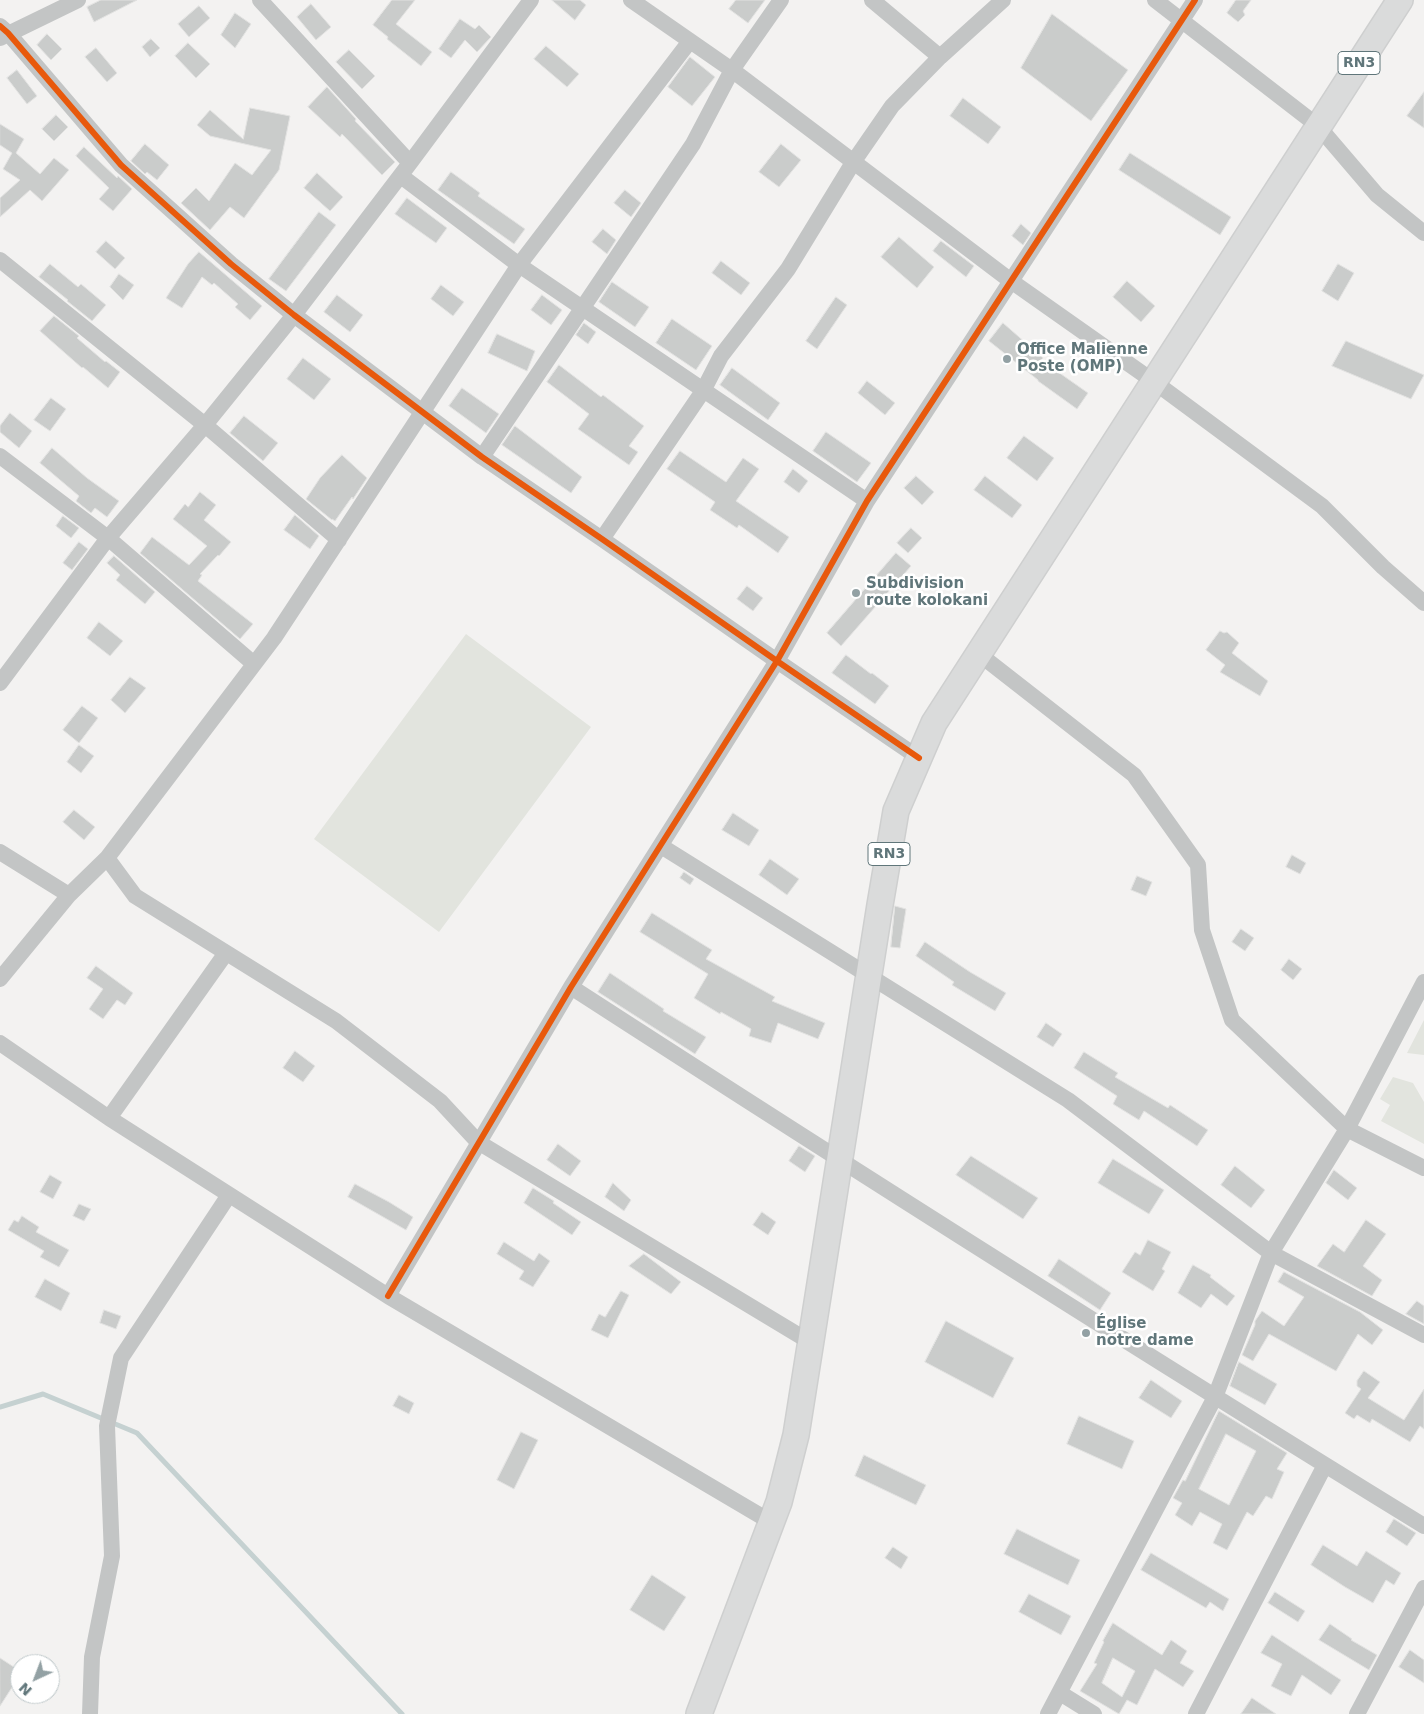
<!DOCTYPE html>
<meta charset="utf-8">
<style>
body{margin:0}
#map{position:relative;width:1424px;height:1714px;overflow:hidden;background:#f3f2f1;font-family:"DejaVu Sans",sans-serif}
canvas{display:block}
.north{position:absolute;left:10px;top:1654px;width:50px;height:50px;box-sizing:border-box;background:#fff;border:1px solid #bfc8ca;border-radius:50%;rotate:223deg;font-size:14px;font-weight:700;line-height:20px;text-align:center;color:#60767a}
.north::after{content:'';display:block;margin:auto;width:18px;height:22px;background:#93a1a4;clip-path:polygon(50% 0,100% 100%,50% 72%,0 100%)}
</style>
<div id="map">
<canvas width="1424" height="1714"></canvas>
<div class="north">N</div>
</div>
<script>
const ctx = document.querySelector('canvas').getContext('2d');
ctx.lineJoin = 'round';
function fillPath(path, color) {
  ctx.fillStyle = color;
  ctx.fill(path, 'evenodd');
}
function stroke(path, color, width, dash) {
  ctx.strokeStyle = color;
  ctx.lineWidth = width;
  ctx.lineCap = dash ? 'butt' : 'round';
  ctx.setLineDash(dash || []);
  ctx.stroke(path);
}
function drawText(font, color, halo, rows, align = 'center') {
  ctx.font = font + ' "DejaVu Sans",sans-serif';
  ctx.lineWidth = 5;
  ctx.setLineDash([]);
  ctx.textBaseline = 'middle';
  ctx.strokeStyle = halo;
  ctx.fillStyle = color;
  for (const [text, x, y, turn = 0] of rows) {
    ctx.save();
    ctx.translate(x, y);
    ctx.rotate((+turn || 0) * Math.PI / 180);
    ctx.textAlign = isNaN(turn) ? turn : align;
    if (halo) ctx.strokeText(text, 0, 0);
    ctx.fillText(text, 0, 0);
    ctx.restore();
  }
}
fillPath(new Path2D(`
 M466,634l125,93 -152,205 -125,-93z
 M1424,1020v35l-17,-2z
 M1393,1077l20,6 11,19v42l-43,-23 9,-16 -10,-6z`), '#e2e4de');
stroke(new Path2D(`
 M0,1407l43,-13 94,39 265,281`), '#c5d1d1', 5);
const building = new Path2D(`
 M101,0h36l-43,22 -7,-15z
 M392,0h23l-19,24 36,28 -11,14 -34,-27 1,-2 -15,-12z
 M552,0h28l6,5 -11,15z
 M736,0h29l-17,23 -19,-14z
 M1236,0h15l-8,11 2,4 -7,7 -11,-9z
 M311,4l20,23 -15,13 -19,-23z
 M199,6l11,12 -21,19 -11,-13z
 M235,13l16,11 -16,24 -14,-13z
 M1052,14l76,56 -37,51 -70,-53z
 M460,19l15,10 4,-4 12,12 -14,15 -12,-12 -14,18 -12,-9z
 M47,34l15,15 -11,11 -14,-15z
 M151,39l9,9 -10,9 -8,-10z
 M188,43l22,21 -14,14 -21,-22z
 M546,46l33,28 -12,13 -33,-28z
 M96,48l21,25 -10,9 -22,-25z
 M349,50l26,26 -13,13 -26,-27z
 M690,57l25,20 -23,29 -24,-19z
 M17,70l20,26 -10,8 -20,-26z
 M327,87l29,32 -1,2 40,41 -13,13 -40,-41 -2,3 -32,-30z
 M1424,92v36l-17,-12z
 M963,98l38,29 -13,17 -38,-28z
 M250,108l40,8 -11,54 -35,48 -14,-11 -20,23 -29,-27 15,-15 13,13 26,-38 17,12 19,-25 -61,-14 -13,-11 13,-15 33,29z
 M56,115l12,12 -14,14 -12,-12z
 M0,124l24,15 -8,14 24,21 14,-16 15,12 -27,31 -12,-11 -30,27v-19l20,-18 -17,-11 9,-16 -12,-8z
 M145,144l24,21 -12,15 -10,-8 -2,2 -14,-13z
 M781,144l20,16 -22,27 -20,-15z
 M84,147l33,31 1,-2 14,13 -19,22 -14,-12 10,-11 -33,-32z
 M1130,153l101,64 -11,18 -101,-65z
 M451,172l29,21 -2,3 47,33 -11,15 -76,-54z
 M317,173l26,24 -13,14 -26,-23z
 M625,190l16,13 -10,14 -17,-14z
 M407,198l40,30 -11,15 -41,-29z
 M319,212l17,13 -50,66 -17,-12z
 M1021,224l10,9 -8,12 -11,-9z
 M603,229l13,11 -9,14 -15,-12z
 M899,237l35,30 -17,21 -36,-31z
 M106,241l19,17 -10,11 -19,-17z
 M941,241l33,25 -8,11 -33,-26z
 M199,252l63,54 -12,14 -15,-13 3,-3 -24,-21 -2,2 -10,-8 -20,31 -16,-10 22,-34z
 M721,261l29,22 -9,12 -29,-22z
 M50,264l28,23 3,-3 25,21 -14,16 -25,-20 1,-1 -29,-23z
 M1338,264l16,9 -16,28 -16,-10z
 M119,274l15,11 -11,15 -13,-13z
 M1127,281l28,25 -14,16 -28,-25z
 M612,282l37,25 -14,20 -36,-25z
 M441,285l23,17 -11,14 -22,-17z
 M337,295l26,20 -13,17 -26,-20z
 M542,295l20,15 -11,15 -20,-15z
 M836,297l11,8 -30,44 -11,-8z
 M54,316l25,20 -2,2 28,24 1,-1 14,11 -12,16 -25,-21 -1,1 -42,-37z
 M672,319l40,27 -16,24 -40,-27z
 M584,323l12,9 -8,12 -12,-9z
 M1003,323l40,35 -2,2 47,33 -11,16 -39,-28v-1l-49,-39z
 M497,334l38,17 -8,20 -39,-18z
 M1346,341l78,34 -13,24 -79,-33z
 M303,358l28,21 -17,21 -27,-21z
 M559,365l42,32 2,-2 41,31 -15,20 9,6 -9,13 -51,-36 11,-15 -42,-32z
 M732,368l48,35 -12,17 -48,-35z
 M867,381l28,22 -10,12 -27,-22z
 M462,388l37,26 -13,19 -37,-27z
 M51,398l15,11 -16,22 -16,-11z
 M10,413l22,18 -13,17 -19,-16v-6z
 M244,416l34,27 -15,18 -33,-28z
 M515,426l67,51 -11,16 -69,-48z
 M826,432l45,31 -14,19 -44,-31z
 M1024,436l30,22 -17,23 -30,-23z
 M52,448l35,30 32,23 -12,16 -12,-9 -4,5 -15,-12 3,-5 -39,-33z
 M680,451l46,31 17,-24 16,11 -23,32 53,36 -11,16 -39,-28 -2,3 -27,-18 5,-8 -48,-33z
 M342,455l25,23 -14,21 -1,-2 -17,24 -3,-2v1l-26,-21 14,-21z
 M793,469l15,12 -9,12 -15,-11z
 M916,476l18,16 -12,13 -18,-17z
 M985,476l37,29 -10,13 -38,-28z
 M200,492l16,13 -12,15 27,22 -12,14 -1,-1 -18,19 2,1 -4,6 55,43 -13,15 -100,-86 12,-16 37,28 18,-19 -34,-27 12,-15 3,3z
 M295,515l24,21 -9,13 -26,-19z
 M63,516l16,12 -8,10 -15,-12z
 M911,528l11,10 -14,15 -11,-10z
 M79,542l9,7 -16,21 -9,-7z
 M896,553l15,13 -70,80 -14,-13z
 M114,556l41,36 -10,12 -29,-24 4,-5 -13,-12z
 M747,586l16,12 -10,13 -16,-12z
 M99,622l24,19 -13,15 -23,-18z
 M1220,631l4,2 3,-1 12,11 -7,10 36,28 -8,15 -40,-24 5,-7 -19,-15z
 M846,655l25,19 1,-1 17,13 -14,18 -43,-31z
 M130,677l16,11 -21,25 -14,-13z
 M82,706l16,12 -19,25 -16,-13z
 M79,745l15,11 -13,17 -14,-11z
 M74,810l21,17 -11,13 -21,-18z
 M733,813l26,17 -10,16 -27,-16z
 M1292,855l14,8 -6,11 -14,-7z
 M770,859l29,20 -12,16 -28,-20z
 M684,872l10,7 -4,6 -10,-7z
 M1137,876l15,6 -6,14 -15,-6z
 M895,906l11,3 -6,39 -9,-1z
 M652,913l60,37 -6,9 69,38 -3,4 53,22 -7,16 -40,-16 -7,20 -22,-7 2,-7 -30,-17 -1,2 -26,-16 14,-24 -68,-42z
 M1241,929l13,9 -9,13 -13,-9z
 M925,942l45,30 36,21 -11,18 -43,-26 2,-3 -38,-26z
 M1289,959l13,10 -9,11 -12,-10z
 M96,966l37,27 -8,12 -8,-5 -14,19 -14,-10 14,-20 -16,-11z
 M610,973l54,36 -1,2 43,26 -11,17 -97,-62z
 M1046,1023l16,11 -9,13 -16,-10z
 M295,1051l20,15 -12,16 -20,-14z
 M1084,1052l34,21 -3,4 53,31 2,-3 38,25 -11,16 -53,-35 -5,9 -26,-16 4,-8 -43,-28z
 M558,1144l23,17 -11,15 -23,-16z
 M799,1146l16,10 -10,16 -16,-11z
 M971,1156l67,42 -15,21 -67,-44z
 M1113,1159l51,31 -15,24 -51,-31z
 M1235,1166l30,24 -14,18 -30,-23z
 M1334,1170l23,18 -9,12 -22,-17z
 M50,1175l12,7 -9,17 -13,-7z
 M613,1183l18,17 -7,11 -19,-14z
 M355,1184l34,18 24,15 -7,13 -58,-33z
 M533,1188l21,13 -1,2 28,19 -9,13 -48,-32z
 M79,1204l12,5 -7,12 -11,-5z
 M762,1212l14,10 -8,13 -15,-10z
 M22,1216l17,11 -3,5 33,18 -10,17 -19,-10 4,-6 -36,-21 6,-10 4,2z
 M1366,1220l20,14 -23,32 19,14 -10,16 -55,-30 16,-22 11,8z
 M1148,1240l23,12 -9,17 3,2 -12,20 -31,-19 13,-20 5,3z
 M504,1242l30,19 5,-8 11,8 -17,26 -14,-8 5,-8 -27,-17z
 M644,1254l37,28 -10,12 -42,-28z
 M1059,1259l52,34 -11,17 -52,-34z
 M1193,1265l18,10 -1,2 25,19 -8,10 -16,-12 -10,14 -23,-15z
 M1284,1272l76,40 23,18 -11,15 -14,-11 -22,37 -67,-37 -16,27 -11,-6 13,-30v-4l7,-10 22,15 20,-29 -26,-15z
 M45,1279l25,14 -9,18 -26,-14z
 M621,1291l8,4 -21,43 -17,-8 8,-16 6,3z
 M1417,1301l7,5v18l-18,-10z
 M104,1310l17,6 -5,13 -16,-6z
 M946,1321l68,37 -21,40 -68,-36z
 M1239,1362l38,22 -12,21 -35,-19z
 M1364,1371l16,11 -12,16 36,22 20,-31v40l-4,-3 -10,16 -38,-23 -2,4 -13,-8 -3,4 -9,-6 16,-24 -4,-3v-5z
 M1151,1380l31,21 -11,17 -32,-20z
 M399,1395l15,8 -5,11 -16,-8z
 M1219,1411l68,42 -10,16 7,3 -12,27 -6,-3 -13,20 -6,-4 -20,38 -14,-7 9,-19 -22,-12 -8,14 -17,-11 7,-12 -9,-5 10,-18 2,1zM1226,1434l30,17 -27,54 -30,-16z
 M1079,1416l55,25 -12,28 -55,-25z
 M521,1432l17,8 -24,49 -17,-9z
 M864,1455l62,30 -10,20 -61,-29z
 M1394,1519l22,14 -9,13 -21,-14z
 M1017,1529l63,31 -12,25 -64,-31z
 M1323,1545l34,21 9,-15 35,22 -7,12 -8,-5 -13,23 -28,-16 -34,-22z
 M893,1547l15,10 -7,12 -16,-11z
 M1151,1553l78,46 -6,12 -13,-9 -4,6 -65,-38z
 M652,1575l34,22 -22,34 -34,-21z
 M1275,1592l30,19 -7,11 -30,-19z
 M1029,1594l42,22 -10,19 -42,-23z
 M1113,1623l49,32 9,-15 16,11 -7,12 14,8 -11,16 -28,-18 -18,36 -10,-5 -8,14 -39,-23 17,-27 -3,-1 10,-21 -1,-1zM1113,1658l22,13 -13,26 -20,-14z
 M1330,1624l22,15 -1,1 26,15 -8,15 -50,-30z
 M1272,1635l69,45 -10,15 -29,-20 -11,21 -20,-10 11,-22 -21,-11z
 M1410,1650l14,10v23l-25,-16z
 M0,1658l20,13v4l-20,31z
 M1252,1698l24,16h-35z`);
fillPath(building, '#cacccb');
stroke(building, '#e2e2e1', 1);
const highway = new Path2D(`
 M699,1714l80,-212 17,-67 84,-530 16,-94 38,-88 466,-723`);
stroke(highway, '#cecfcf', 28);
stroke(new Path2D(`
 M260,0l150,163
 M631,0l101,70 279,211 142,100 169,125 61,61 41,36
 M872,0l68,57
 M1155,0l163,126 59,69 47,38
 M0,26l8,7 113,132 110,99 63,51 188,142 120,82 175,122 142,97
 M0,38l78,-38
 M401,176l118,89 348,236
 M0,260l205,165 134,115
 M0,456l108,82 146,126
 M482,457l211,-313 39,-74 49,-70
 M602,539l101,-148 18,-35 67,-87 66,-108 38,-55 48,-49 63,-57
 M979,654l155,121 64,90 4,65 30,90 115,109 77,39
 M0,683l108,-145 97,-113 89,-110 116,-152 121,-163
 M661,846l407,254 203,153 153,82
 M0,852l69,43
 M107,858l28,38 201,125 104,80 38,41 332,200
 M0,979l69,-84 38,-37 167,-220 245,-373 171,-224
 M571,987c283,183 567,363 853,539
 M0,1043l109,75 279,178 383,226
 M109,1118l117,-165
 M388,1296l183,-309 206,-326 90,-160 328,-501
 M1060,1693l34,21
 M90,1714l2,-57 20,-101 -5,-130 14,-68 108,-163
 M1048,1714l167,-317 56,-144 76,-124 77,-147
 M1196,1714l129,-249
 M1357,1714l67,-126`), '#c3c5c5', 16);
stroke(highway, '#dadbdb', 25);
stroke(new Path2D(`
 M0,26l8,7 113,132 110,99 63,51 188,142 120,82 175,122 142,97
 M388,1296l183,-309 206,-326 90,-160 328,-501`), '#e8590c', 6);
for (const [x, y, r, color] of [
 [1007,359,5,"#93a1a4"],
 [856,593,5,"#93a1a4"],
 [1086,1333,5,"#93a1a4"]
]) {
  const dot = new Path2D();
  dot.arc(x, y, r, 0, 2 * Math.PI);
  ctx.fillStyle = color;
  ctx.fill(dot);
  stroke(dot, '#fff', 2);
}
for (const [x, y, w] of [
 [1359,63,42],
 [889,854,42]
]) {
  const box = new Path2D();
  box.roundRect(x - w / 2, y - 11.5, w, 23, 4);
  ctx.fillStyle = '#fff';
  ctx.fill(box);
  stroke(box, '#60767a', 1);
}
drawText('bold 14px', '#60767a', null, [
 ["RN3",1359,63],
 ["RN3",889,854]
]);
drawText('bold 15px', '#60767a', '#fff', [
 ["Office Malienne",1017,350],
 ["Poste (OMP)",1017,367],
 ["Subdivision",866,584],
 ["route kolokani",866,601],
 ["Église",1096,1324],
 ["notre dame",1096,1341]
], 'left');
</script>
